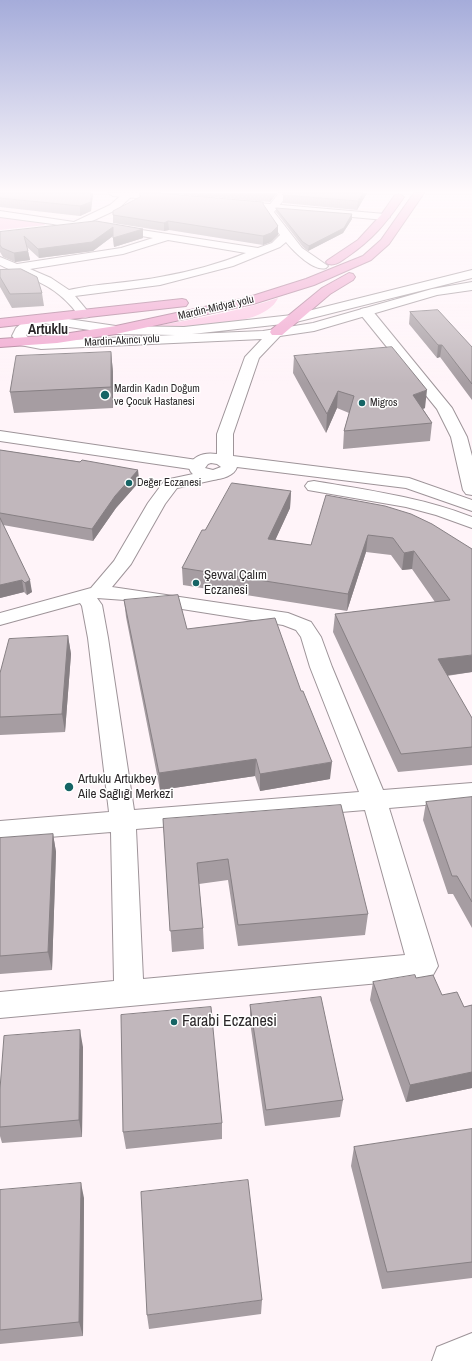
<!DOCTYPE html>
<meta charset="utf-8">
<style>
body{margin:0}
canvas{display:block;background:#fff4f9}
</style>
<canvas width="472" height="1361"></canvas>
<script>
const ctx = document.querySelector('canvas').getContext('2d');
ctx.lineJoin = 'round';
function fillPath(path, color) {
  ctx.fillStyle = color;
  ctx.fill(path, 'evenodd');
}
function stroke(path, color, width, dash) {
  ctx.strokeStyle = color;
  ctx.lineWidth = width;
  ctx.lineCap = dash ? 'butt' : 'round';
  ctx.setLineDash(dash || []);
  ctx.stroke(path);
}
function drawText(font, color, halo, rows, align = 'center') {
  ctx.font = font + ' "Archivo Narrow",sans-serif';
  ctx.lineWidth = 3;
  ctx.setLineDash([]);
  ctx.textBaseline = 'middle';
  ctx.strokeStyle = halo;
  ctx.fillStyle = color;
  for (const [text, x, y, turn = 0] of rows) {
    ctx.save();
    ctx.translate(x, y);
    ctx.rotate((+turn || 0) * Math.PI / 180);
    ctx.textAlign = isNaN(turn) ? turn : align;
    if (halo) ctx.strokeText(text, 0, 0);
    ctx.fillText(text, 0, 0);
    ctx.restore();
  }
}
fillPath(new Path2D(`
 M0,217l43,4 2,4 -45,5z
 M278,298c-13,30 -94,29 -123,28 42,-7 83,-15 123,-28z`), '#fcc7e3');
const street = new Path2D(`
 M124,193l10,1 -16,15 -28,13 168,26 14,-5 8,-8 -16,-23 15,-19h10l-15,19 28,36 26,18 -2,2c-12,4 -33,-17 -40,-26l-6,5 -47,19 -73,19 -85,11 15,18 -1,3c-10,2 -12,-4 -17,-10 -23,-26 -44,-28 -72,-42v-8l17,7 104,-16 32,-10 -57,-10h-25l-18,-4 -53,-7v-6l74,11 36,-17zM168,240l78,13c-27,11 -57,19 -86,24 -30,6 -61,6 -91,13l-18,-12 -21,-9 93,-15z
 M366,308l5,1 81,99 15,29 5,19v39l-6,-1 -3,-4 -12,-53 -14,-28 -76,-94 -1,-3 1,-3z
 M0,431l197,29 6,1 2,4 -2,4 -6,1 -197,-29z
 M212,470l6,1 2,4 -2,4 -41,9 -12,16 -34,60 -19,23 176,26 23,9 10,15 11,30 51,123 89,-7v18l-83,7 49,158 -5,9 -10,4 -423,39v-26l114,-11 -3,-149 -111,9v-20l109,-9 -21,-174 -6,-32 -2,-3 -80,22v-12l91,-25 23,-27 34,-58 17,-23zM97,598l28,2 158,25 13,5 5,7 9,30 49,125 -225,18 -26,-172 -6,-33zM365,810l40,145 -262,24 -7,-150z`);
const secondary = new Path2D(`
 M108,193c12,0 61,-2 67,5l-5,3 -57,-5z
 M235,201l150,13 5,3 -5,3 -154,-14 -1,-2 1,-2z
 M472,270v8l-180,45 -100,11 71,-3 50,-8 119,-34 40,-7v8l-35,5 -123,36 -34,5 -21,22 -26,76v22l176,22 63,22v11l-66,-23 -169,-21c-5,17 -49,17 -48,-2 6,-10 16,-13 28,-11v-20l28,-77 17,-18 -221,10 -21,-4 -8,-9 4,-8 6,-5 19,-8 75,11 68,1 108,-12zM43,323l73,11 59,1 -134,6 -12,-2 -3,-4 6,-6zM211,463l6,1 4,3 -8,3 -8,-2 3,-4z
 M314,481c53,9 107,16 158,36v11l-36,-13 -30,-8 -98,-17 -3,-4 3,-4z
 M472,1333v28h-40l5,-14z`);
const highway = new Path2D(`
 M414,193h10l-35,51 -18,16 -57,25 -61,19 -137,30 -59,9 -57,4v-8l57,-4 59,-9 130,-28 60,-19 57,-23 18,-16z
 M399,194l5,3c-18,26 -31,42 -57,60 -6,4 -11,9 -19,7l-2,-2 2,-2 30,-20 23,-25 14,-20z
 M349,273l4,1 2,3 -2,3 -23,14 -48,41h-10l-2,-3 2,-3 50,-41z
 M182,299l4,1 2,3 -2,3 -186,21v-8z`);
stroke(street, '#9e9499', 2);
stroke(secondary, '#9e9499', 2);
stroke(highway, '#ab7b95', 2);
fillPath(street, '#fff');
fillPath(secondary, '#fff');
fillPath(highway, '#f0a7cf');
fillPath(new Path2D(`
 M0,193h93l-2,18 -11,5 -80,-9z
 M163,193h114l-7,9z
 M284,193h83l-10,17 -74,-7v-8z
 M263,205l15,21v9l-7,7 -8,3 -94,-15 -5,1 -51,-8v-12z
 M276,208l76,11 -9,14 -35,18 -5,-4 -27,-35z
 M143,229v9l-29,9 -1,-11 -20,15 -54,7 -12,-11 3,13 -15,2 -12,-5 -3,-5v-20z
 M0,270l42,23 2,13 -32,2 -12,-21z
 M410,312l62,35v53l-32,-43 -3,1 -28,-34z
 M111,352l2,20v36l-99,5 -4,-21z
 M294,356l131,52 -2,1 9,14 -2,18 -87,8 1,-18 5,-18 -12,-5 -11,25 -33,-60z
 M0,450l138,20 1,12 -23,26 -23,33 -90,-16 29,67 -5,3 -3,-3 -24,6z
 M291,491l-1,17 -15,32 36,5 121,-21 40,148 -25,4 25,42v47l-74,7 -65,-140 2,-18 100,-12 -23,-33 -10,1 -11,-15 -25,-3 -19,59 -164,-26 -1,-17 23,-38z
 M124,600l63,29 143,150 -70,12 -5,-15 -95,14 -34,-173z
 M68,636l3,18 -6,78 -65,3v-62z
 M472,797v131l-19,-34h-5l-25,-74 3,-18z
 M163,819l205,95 -3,21 -127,11 -10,-66 -29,4 4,44 1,21 -32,3z
 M53,834l3,18 -4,118 -52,4v-136z
 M416,978l26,17 22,12 8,-2v83l-66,14 -36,-102 3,-18z
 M250,1005l93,95 -3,17 -75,9 -15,-104z
 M83,1047l-1,90 -80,6 -2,-7v-47z
 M222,1123v16l-96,10 -3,-17z
 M472,1129v149l-90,11 -31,-123 3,-19z
 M0,1190l84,8 -1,138 -83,8z
 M262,1300l-1,14 -112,15 -2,-14z`), '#a69da2');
fillPath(new Path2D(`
 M91,193h2l-2,18 -11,5v-10z
 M270,193h7l-7,9z
 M363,193h4l-10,17 1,-9z
 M352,214v5l-9,14 -35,18 1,-5z
 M168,221l1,9 -5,1v-8z
 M278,226v9l-7,7 -8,3v-9z
 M113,227v9l-20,15 -54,7 -1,-9z
 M143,229v9l-29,9 -1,-9z
 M28,251l2,9 -15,2 -1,-9z
 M438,345h4l-2,12 -3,1z
 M111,352l2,20v36l-2,-21z
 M427,390l-2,18 -14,5 2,-18z
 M338,391l-1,17 -11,25 1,-19z
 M138,470l1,12 -23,26 -23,33 -1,-12 23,-33z
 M291,491l-1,17 -22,48v-17z
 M368,535l-2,17 -19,59 1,-17z
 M414,551l-2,18 -10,1 2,-17z
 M22,580l2,12 -24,6v-13z
 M30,580l2,12 -5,3 -2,-12z
 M68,636l3,18 -6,78 -3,-18z
 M472,655v17l-37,5 3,-18z
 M256,759l-1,17 -95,14 -1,-17z
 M332,762l-2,17 -70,12v-17z
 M53,834l3,18 -4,118 -4,-18z
 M80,1030l3,17 -1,90 -3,-17z
 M472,1072v16l-66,14 4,-17z
 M81,1183l3,15 -1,138 -4,-14z`), '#878084');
const building = new Path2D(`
 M0,193h91v9l-11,4 -80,-8z
 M140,193h18l105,9v2l15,22 -7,7 -8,3 -95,-15 -4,2 -51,-8v-4l27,-14z
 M284,193h79l-5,8 -75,-6z
 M276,208l76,6 -8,14 -35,18 -6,-4z
 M96,221l47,8 -30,9v-11l-21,15 -54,7 -14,-13 4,15 -14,2 -12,-5 -2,-3v-13z
 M21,269l16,8 5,16 -32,1 -10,-17v-7z
 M438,310l34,37v37l-30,-39h-4l-28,-33z
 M392,347l35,43 -14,5 19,28 -88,8 10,-35 -16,-5 -11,23 -33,-58z
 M111,352v35l-101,5 6,-36z
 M0,450l80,12 2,-2 56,10 -23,26 -23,33 -92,-16z
 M232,483l59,8 -23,48 43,6 15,-50 59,11 26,8 21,10 40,25v106l-34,4 34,59v29l-71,7 -66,-140 115,-14 -36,-49 -10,2 -11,-15 -25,-3 -20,59 -166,-26 20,-38h3z
 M0,518l30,62 -5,3 -3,-3 -22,5z
 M178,595l9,34 88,-11 26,73h2l29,71 -72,12 -4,-15 -97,14 -35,-173z
 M68,636l-6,78 -62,3v-44l9,-34z
 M472,797v105l-15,-26h-5l-26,-74z
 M341,805l27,109 -130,11 -10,-66 -31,4 6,65 -33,3 -7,-112z
 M53,834l-5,118 -48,4v-118z
 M415,975l1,3 17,-3 9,20 15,-3 7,15 8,-2v67l-62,13 -37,-103z
 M321,997l22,103 -77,10 -16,-105z
 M211,1007l11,116 -99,9 -2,-117z
 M80,1030l-1,90 -79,7v-38l4,-53z
 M472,1129v133l-85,10 -33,-125z
 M248,1180l14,120 -115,15 -6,-123z
 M81,1183l-2,139 -79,8v-140z`);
fillPath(building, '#c1b7bc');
stroke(building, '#878084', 1);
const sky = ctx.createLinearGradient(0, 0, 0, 384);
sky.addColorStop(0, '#a5acda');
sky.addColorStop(0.5, '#fffafc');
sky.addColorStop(1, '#fffafc00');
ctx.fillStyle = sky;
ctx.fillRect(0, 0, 472, 384);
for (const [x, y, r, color] of [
 [105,395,5,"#156465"],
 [362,403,4,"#156465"],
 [129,483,4,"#156465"],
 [196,583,4,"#156465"],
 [69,787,5,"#156465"],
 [174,1022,4,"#156465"]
]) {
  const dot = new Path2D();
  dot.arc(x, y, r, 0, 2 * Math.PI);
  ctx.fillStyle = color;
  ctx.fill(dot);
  stroke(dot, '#fff', 1.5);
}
drawText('11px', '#2c282a', '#fff', [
 ["Mardin-Midyat yolu",216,308,-13],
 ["Mardin-Akıncı yolu",122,341,-3]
]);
drawText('11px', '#2c282a', '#fff', [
 ["Mardin Kadın Doğum",114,389],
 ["ve Çocuk Hastanesi",114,402],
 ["Migros",370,403],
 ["Değer Eczanesi",137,483]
], 'left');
drawText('13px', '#2c282a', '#fff', [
 ["Şevval Çalım",204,576],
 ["Eczanesi",204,591],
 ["Artuklu Artukbey",78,780],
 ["Aile Sağlığı Merkezi",78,795]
], 'left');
drawText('bold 14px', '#2c282a', '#fff', [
 ["Artuklu",48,330]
]);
drawText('16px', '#2c282a', '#fff', [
 ["Farabi Eczanesi",182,1022]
], 'left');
</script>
